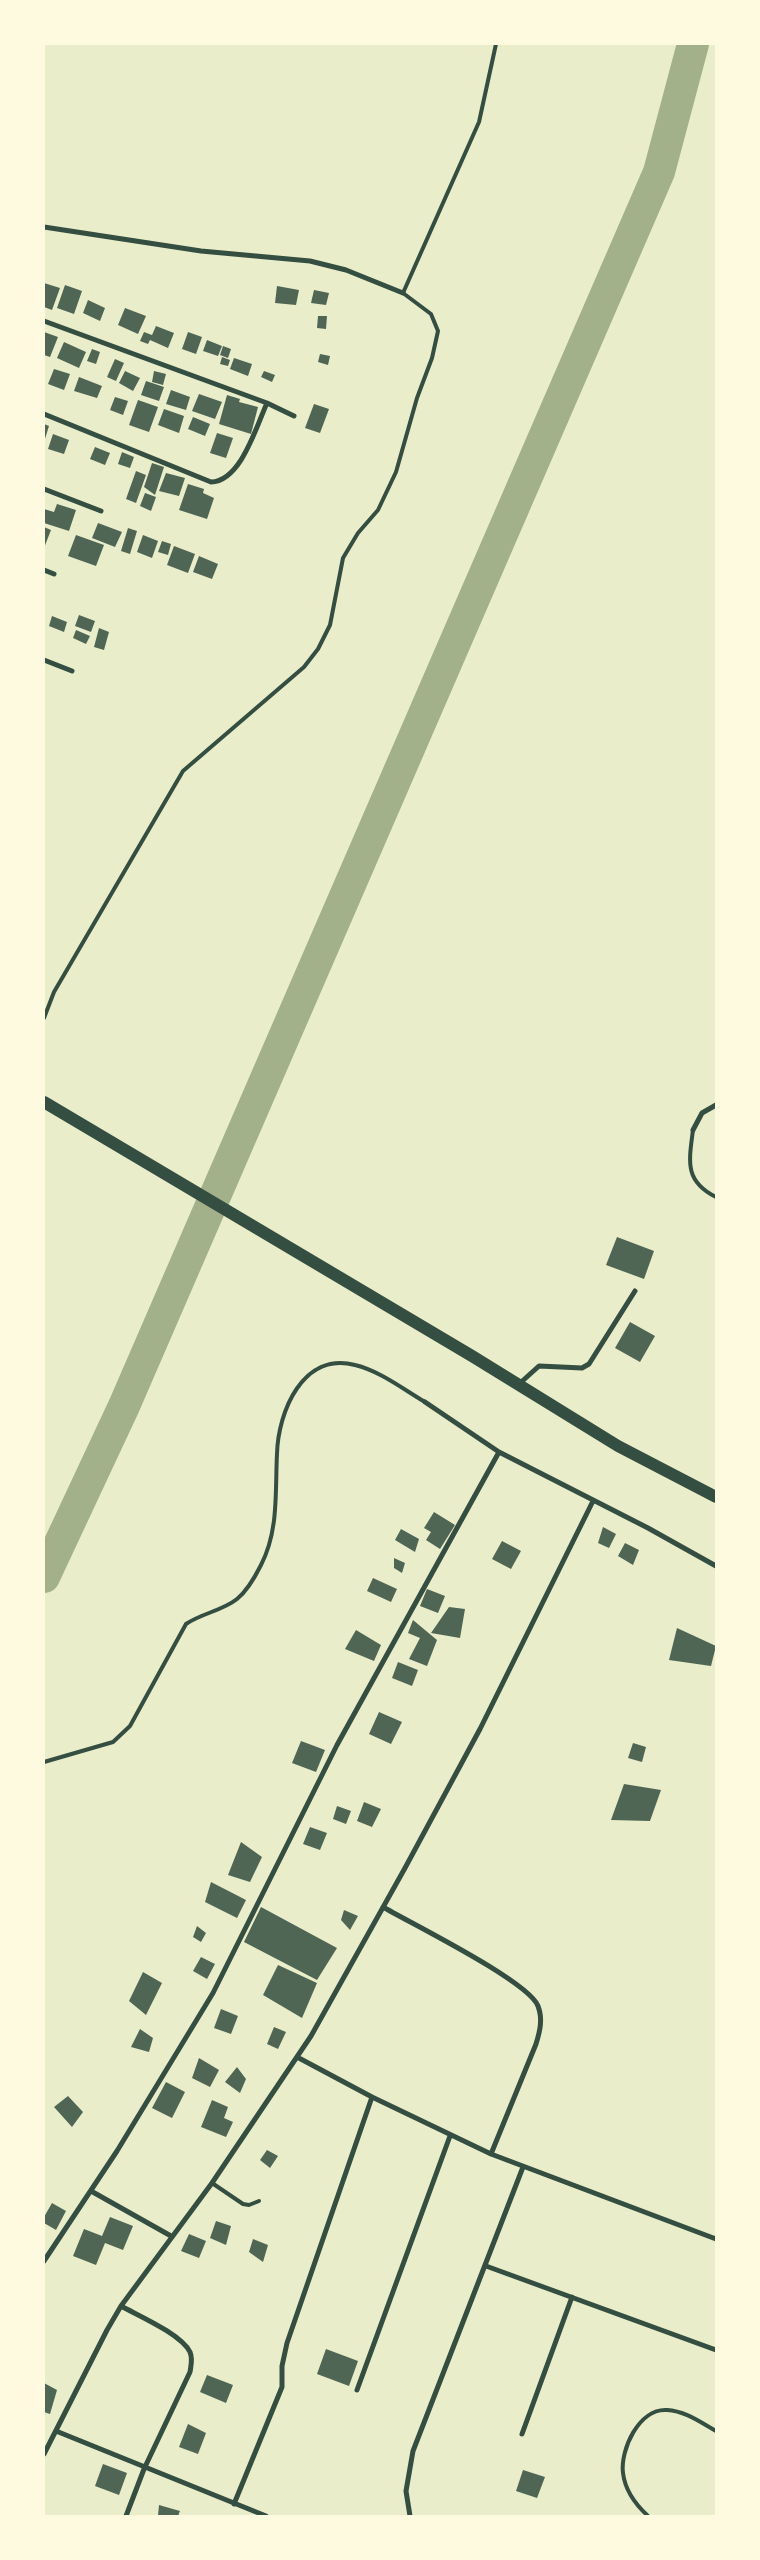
<!DOCTYPE html>
<style>
body{margin:0}
#map{position:relative;width:760px;height:2560px;overflow:hidden;background:#e9edc9;font-family:Mulish,sans-serif}
canvas{display:block}
.frame{position:absolute;inset:0;border:45px solid #fefae0;pointer-events:none}
</style>
<div id="map">
<canvas width="760" height="2560"></canvas>
<div class="frame"></div>
</div>
<script>
const ctx = document.querySelector('canvas').getContext('2d');
ctx.lineJoin = 'round';
function stroke(path, color, width, dash) {
  ctx.strokeStyle = color;
  ctx.lineWidth = width;
  ctx.lineCap = dash ? 'butt' : 'round';
  ctx.setLineDash(dash || []);
  ctx.stroke(path);
}
function fillPath(path, color) {
  ctx.fillStyle = color;
  ctx.fill(path, 'evenodd');
}
stroke(new Path2D(`
 M44,1577l80,-171 535,-1234 34,-128`), '#a3b18a', 32);
fillPath(new Path2D(`
 M44,283l16,5 -8,22 -8,-3z
 M65,285l17,6 -8,23 -17,-6z
 M277,286l22,4 -3,15 -21,-2z
 M314,290l15,3 -3,12 -15,-2z
 M88,300l17,8 -5,13 -17,-8z
 M125,308l21,8 -8,18 -20,-9z
 M318,316h9l-1,13 -9,-1z
 M156,326l18,7 -6,15 -18,-8 -2,4 -8,-3 4,-9 8,3z
 M44,332l14,5 -8,20 -6,-2z
 M188,332l14,5 -6,17 -14,-5z
 M207,340l15,6 -4,10 -15,-5z
 M64,342l22,10 -7,16 -22,-10z
 M223,346l8,3 -3,9 -8,-3z
 M92,349l8,3 -4,12 -9,-3z
 M320,354l10,2 -2,9 -10,-3z
 M222,357l8,3 -2,6 -8,-2z
 M234,358l18,6 -4,12 -18,-7z
 M115,359l9,4 -8,18 -9,-4z
 M54,369l16,5 -6,16 -16,-6z
 M125,371l15,7 -7,13 -14,-8z
 M154,371l12,3 -3,11 -11,-3z
 M264,371l11,4 -3,7 -11,-5z
 M79,377l23,9 -5,12 -23,-7z
 M146,381l18,6 -5,14 -18,-6z
 M171,390l19,7 -4,13 -20,-6z
 M199,394l23,8 -7,17 -23,-8z
 M227,395l13,4 -1,3 19,5 -7,27 -32,-10z
 M115,397l13,4 -5,14 -13,-5z
 M138,400l20,7 -9,25 -20,-7z
 M314,404l15,5 -9,24 -15,-5z
 M164,409l20,7 -5,17 -21,-8z
 M193,417l17,7 -5,12 -17,-7z
 M44,424l5,2 -5,16z
 M217,433l16,5 -7,20 -16,-5z
 M53,434l16,6 -5,14 -16,-5z
 M95,447l15,6 -5,12 -15,-6z
 M122,452l12,5 -4,11 -12,-4z
 M152,463l12,4 -9,28 -11,-8z
 M136,471l10,4 -10,28 -10,-4z
 M166,473l19,5 -6,18 -20,-5z
 M188,484l16,5 -1,4 11,5 -7,21 -28,-9z
 M145,493l11,4 -5,14 -11,-5z
 M57,504l19,6 -7,21 -25,-8v-14l10,3z
 M98,523l24,9 -7,15 -23,-9z
 M44,527l7,3 -7,18z
 M128,528l9,3 -7,23 -9,-3z
 M76,535l28,10 -8,21 -28,-10z
 M143,535l15,6 -6,17 -15,-6z
 M162,541l9,3 -3,11 -10,-3z
 M174,546l21,8 -7,19 -21,-8z
 M199,556l19,8 -6,15 -19,-7z
 M79,615l16,6 -4,11 -16,-6z
 M52,616l15,6 -3,10 -15,-6z
 M99,628l10,4 -5,18 -10,-3z
 M76,630l14,6 -4,8 -13,-6z
 M617,1237l37,14 -10,28 -38,-14z
 M630,1322l25,14 -15,26 -25,-14z
 M434,1512l21,13 -15,24 -14,-9 5,-8 -7,-4z
 M603,1527l13,7 -7,14 -11,-5z
 M401,1529l18,10 -4,13 -20,-12z
 M502,1541l19,10 -10,18 -19,-10z
 M625,1543l14,7 -6,15 -15,-9z
 M394,1558l11,5 -3,10 -8,-5z
 M373,1578l24,11 -6,13 -24,-11z
 M427,1589l18,7 -7,17 -18,-7z
 M449,1607l16,2 -5,29 -29,-5z
 M413,1620l24,20 -10,26 -18,-7 11,-21 -12,-5z
 M677,1628l39,18 -5,20 -42,-6z
 M356,1630l25,15 -7,16 -29,-12z
 M398,1662l20,8 -6,16 -20,-8z
 M379,1712l23,10 -11,22 -22,-10z
 M301,1741l24,9 -9,22 -24,-9z
 M633,1743l13,4 -4,15 -14,-4z
 M624,1784l37,6 -11,31 -39,-1z
 M364,1802l17,7 -9,18 -15,-6z
 M337,1806l14,5 -5,13 -13,-5z
 M310,1827l17,6 -7,17 -17,-6z
 M241,1842l21,15 -12,25 -22,-7z
 M211,1882l35,18 -9,18 -32,-16z
 M261,1907l76,41 -20,32 -73,-38z
 M344,1910l14,6 -8,14 -9,-10z
 M197,1926l9,7 -5,9 -8,-5z
 M201,1957l14,7 -8,15 -14,-8z
 M278,1965l39,18 -15,35 -39,-23z
 M143,1972l19,11 -16,32 -17,-14z
 M221,2009l17,7 -7,18 -17,-6z
 M274,2027l12,5 -8,17 -11,-5z
 M140,2029l13,9 -4,14 -18,-5z
 M199,2058l20,12 -9,17 -18,-9z
 M237,2067l9,12 -6,14 -15,-11z
 M166,2082l19,10 -13,26 -20,-10z
 M68,2096l15,16 -11,15 -18,-20z
 M212,2100l16,7 -4,11 9,4 -7,15 -25,-10z
 M267,2150l11,6 -8,12 -10,-8z
 M52,2203l14,8 -10,19 -12,-7v-6z
 M110,2217l23,9 -10,24 -18,-7 -9,22 -23,-9 11,-27 18,7z
 M216,2221l15,5 -5,19 -16,-7z
 M189,2234l17,7 -7,17 -18,-7z
 M253,2239l15,6 -5,17 -14,-10z
 M326,2349l32,12 -9,25 -32,-12z
 M207,2375l26,10 -7,18 -26,-11z
 M44,2383l13,7 -7,24 -6,-2z
 M188,2424l18,9 -8,21 -19,-7z
 M103,2464l24,9 -8,22 -24,-9z
 M523,2470l22,7 -8,21 -21,-7z
 M159,2505l21,6 -2,5h-20z`), '#4f6655');
stroke(new Path2D(`
 M44,1018l10,-26 129,-221 121,-104 14,-18 12,-24 13,-67 15,-25 20,-23 18,-38 21,-74 15,-40 6,-27 -7,-17 -28,-21 76,-171 17,-78
 M693,1130c-4,31 -9,51 23,67
 M44,1762l69,-20 17,-16 56,-102c16,-11 36,-13 51,-25 10,-8 18,-22 24,-34 18,-35 14,-73 16,-111 1,-42 26,-103 78,-89 25,6 48,24 70,37
 M212,2183l31,21 6,1 10,-4
 M648,2516c-12,-11 -23,-26 -25,-43 -3,-23 16,-65 44,-63 18,1 33,12 49,21`), '#344e41', 4);
stroke(new Path2D(`
 M44,227l157,24 109,10 36,9 57,23
 M44,321l223,82 27,13
 M44,414l167,68c30,-1 45,-55 56,-79
 M44,489l57,22
 M44,570l10,4
 M44,660l28,11
 M693,1130l9,-17 14,-8
 M519,1384l20,-18 43,2 7,-4 46,-73
 M425,1402l74,50 149,76 68,38
 M383,1907c29,17 145,74 155,99 5,13 2,25 -2,38l-45,110
 M297,2057l75,40 119,57 225,85
 M91,2191l80,45
 M44,2261l73,-110 96,-158 124,-248 162,-293
 M486,2266l230,84
 M121,2306c18,10 60,28 69,46 3,7 1,13 0,20l-46,97 -18,47
 M357,2390l93,-254
 M56,2431l210,85
 M522,2434l50,-137
 M44,2454l63,-124 14,-24 91,-123 99,-147 94,-168 75,-139 113,-228
 M234,2504l48,-117v-21l5,-23 85,-246
 M410,2516l-4,-25 7,-40 110,-284`), '#344e41', 5);
stroke(new Path2D(`
 M44,1102l428,254 146,90 98,51`), '#344e41', 12);
</script>
